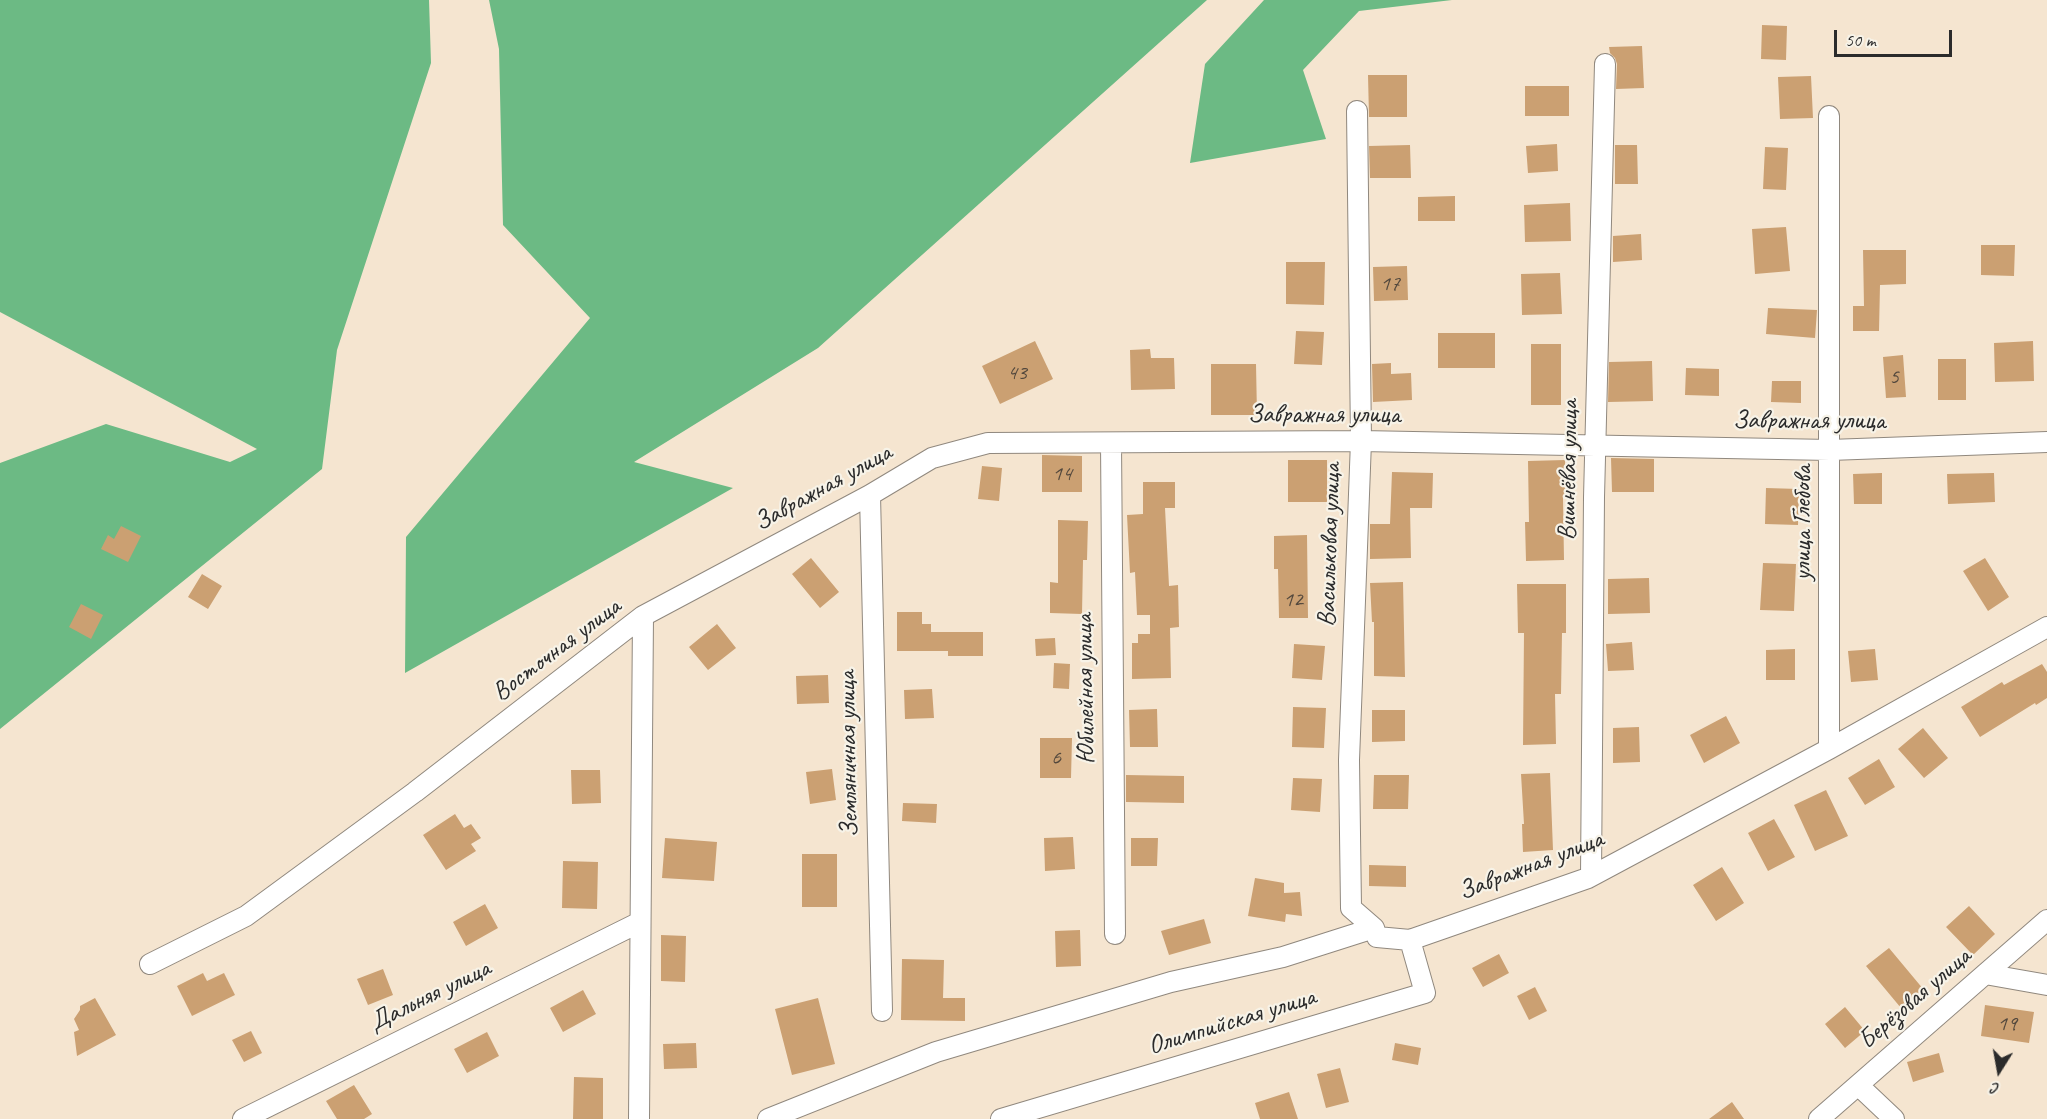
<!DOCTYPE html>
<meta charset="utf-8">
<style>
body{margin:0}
#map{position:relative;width:2047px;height:1119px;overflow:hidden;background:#f5e5d0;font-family:Caveat,sans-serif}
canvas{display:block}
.north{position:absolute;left:1969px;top:1041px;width:60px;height:60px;-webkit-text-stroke:4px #f7f3e8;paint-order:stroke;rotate:191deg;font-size:16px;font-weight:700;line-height:24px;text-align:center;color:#2b2b2b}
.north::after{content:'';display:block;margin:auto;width:21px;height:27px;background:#2b2b2b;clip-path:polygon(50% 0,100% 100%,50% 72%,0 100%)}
.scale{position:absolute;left:1834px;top:30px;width:118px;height:27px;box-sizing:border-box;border:3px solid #2b2b2b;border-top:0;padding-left:8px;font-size:18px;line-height:21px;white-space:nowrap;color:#2b2b2b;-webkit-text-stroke:4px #f7f3e8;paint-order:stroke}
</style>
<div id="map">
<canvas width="2047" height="1119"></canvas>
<div class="north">С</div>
<div class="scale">50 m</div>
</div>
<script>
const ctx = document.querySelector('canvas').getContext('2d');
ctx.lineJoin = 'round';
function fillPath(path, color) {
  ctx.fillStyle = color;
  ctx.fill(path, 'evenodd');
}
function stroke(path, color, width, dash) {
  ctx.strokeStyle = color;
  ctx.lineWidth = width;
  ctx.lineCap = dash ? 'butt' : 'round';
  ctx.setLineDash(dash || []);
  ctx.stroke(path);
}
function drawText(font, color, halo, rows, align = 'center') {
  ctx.font = font + ' Caveat,sans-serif';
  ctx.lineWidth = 4.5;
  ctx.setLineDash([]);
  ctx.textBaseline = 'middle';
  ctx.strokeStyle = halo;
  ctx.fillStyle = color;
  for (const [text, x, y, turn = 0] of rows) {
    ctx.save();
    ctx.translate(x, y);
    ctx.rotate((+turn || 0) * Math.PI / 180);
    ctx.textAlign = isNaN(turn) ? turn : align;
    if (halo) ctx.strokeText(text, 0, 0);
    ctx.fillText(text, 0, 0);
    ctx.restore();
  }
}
fillPath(new Path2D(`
 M0,0h429l2,63 -94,287 -15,119 -322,260v-266l106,-39 124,38 27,-13 -257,-137z
 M489,0h718l-389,348 -184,114 99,26 -328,185 1,-136 184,-219 -87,-93 -4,-176z
 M1264,0h188l-93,11 -56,59 23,69 -136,24 15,-99z`), '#6cba84');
fillPath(new Path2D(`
 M1762,25l25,1 -1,34 -25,-1z
 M1642,46l2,42 -28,1 1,-25 -2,-6 -5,-5 -1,-6z
 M1368,75h39v42h-38z
 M1811,76l2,42 -33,1 -2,-42z
 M1525,86h44v30h-44z
 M1557,144l1,27 -30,2 -2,-27z
 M1410,145l1,33h-41l-1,-32z
 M1615,145h22l1,39h-23z
 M1765,147l23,1 -2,42 -23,-1z
 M1455,196v25h-37v-24z
 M1570,203l1,38 -46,1 -1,-37z
 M1786,227l4,44 -35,3 -3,-45z
 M1641,234l1,26 -29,2v-26z
 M1981,245h34l-1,31 -33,-1z
 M1863,250h43v34l-26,1 -1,46h-26v-25h11z
 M1286,262h39l-1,43 -38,-1z
 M1407,266l1,34 -34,1 -1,-34z
 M1560,273l2,41 -40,1 -1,-41z
 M1768,308l49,2 -2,28 -49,-4z
 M1296,331l28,1 -2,33 -28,-1z
 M1438,333h57v35h-57z
 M1035,341l18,38 -53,25 -18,-38z
 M2033,341l1,40 -39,1 -1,-39z
 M1531,344h30v61h-30z
 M1150,349l1,9h23l1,31 -44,1 -1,-40z
 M1903,355l3,42 -20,1 -3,-41z
 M1938,359h28v41h-28z
 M1652,361l1,40 -45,1 1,-40z
 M1391,363v11l20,-1 1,27 -39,2 -1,-38z
 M1211,364h45l1,51h-46z
 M1686,368l33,1v27l-34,-1z
 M1772,381h29v22l-30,-1z
 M1042,455l40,1v36h-40z
 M1611,458l43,1v33h-42z
 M1288,460h39v42h-39z
 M1565,460l1,38h-3l1,62 -38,1 -1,-39h4l-1,-61z
 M982,466l20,2 -3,33 -21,-2z
 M1392,472l41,1 -1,35h-22l1,50 -41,1v-35h20z
 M1882,473v31h-28l-1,-30z
 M1994,473l1,29 -47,2 -1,-30z
 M1143,482h32v26h-10l4,78 9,-1 1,42 -9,1 1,50 -39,1v-36h6v-9h12v-19h-13l-2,-43 -5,1 -3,-58 16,-1z
 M1766,488l33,1 -1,36 -33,-1z
 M1058,520l30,1 -1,39h-4l-1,54 -32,-1v-31l8,1z
 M121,526l20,10 -13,26 -27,-13 7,-14 6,4z
 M1307,535l1,83h-29l-1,-49h-4v-33z
 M811,558l28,34 -19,16 -28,-34z
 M1985,558l24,39 -21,14 -25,-40z
 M1763,563l33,1 -2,47 -34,-1z
 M202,574l20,12 -14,23 -20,-12z
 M1649,578l1,35 -42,1v-35z
 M1403,582l2,95 -31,-1v-54h-2l-2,-39z
 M1517,584h49v49h-4l-1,61h-6l1,50 -33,1 1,-112h-6z
 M81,604l22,11 -12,24 -22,-12z
 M897,612h25v12h9v8h52v24h-35v-5h-51z
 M717,624l19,24 -28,22 -19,-23z
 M1055,638l1,17 -20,1 -1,-17z
 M1632,642l2,28 -26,1 -2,-27z
 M1294,644l31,2 -3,34 -30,-2z
 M1795,649v31h-29v-30z
 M1875,649l3,31 -27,2 -3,-31z
 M1054,663l16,1 -1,25 -16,-1z
 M2042,664l5,8v26l-11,7 -1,-2 -55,34 -19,-30 41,-25 2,3z
 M828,675l1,28 -32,1 -1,-28z
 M932,689l2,29 -29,1 -1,-29z
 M1293,707l33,1 -2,40 -32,-1z
 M1157,709l1,38h-28l-1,-37z
 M1372,710h33v31l-33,1z
 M1726,716l14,27 -36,20 -14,-28z
 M1639,727l1,35 -27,1v-35z
 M1923,728l25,30 -24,20 -26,-29z
 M1040,738h32l-1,40h-31z
 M1879,759l16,28 -30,18 -17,-27z
 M832,769l4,31 -26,4 -4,-32z
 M571,770h29l1,33 -29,1z
 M1550,773l3,77 -30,2 -1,-28h2l-3,-50z
 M1126,775l58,1v27l-58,-1z
 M1374,775h35l-1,34h-35z
 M1293,778l29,1 -2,33 -29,-2z
 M1826,790l22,46 -33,15 -21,-46z
 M903,803l34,1 -1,19 -34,-2z
 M455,814l9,14 7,-4 10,14 -10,6 5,7 -30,19 -23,-35z
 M1774,819l21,38 -27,14 -20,-38z
 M1073,837l2,32 -30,2 -1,-33z
 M665,838l52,4 -3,39 -52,-3z
 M1131,838h27l-1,28h-26z
 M802,854h35v53h-35z
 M563,861l35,1 -1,47 -35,-1z
 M1369,865l37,1v21l-37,-1z
 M1722,867l22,36 -28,18 -23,-36z
 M1255,878l29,5v10l16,-1 2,24 -16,-2 -1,8 -37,-6z
 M485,904l13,24 -32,18 -13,-24z
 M1969,906l26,28 -22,21 -27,-28z
 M1204,919l7,24 -42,12 -8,-24z
 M1080,930l1,36 -25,1 -1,-36z
 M661,935l25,1 -1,46 -24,-1z
 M1889,948l35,42 -23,18 -35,-42z
 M1499,954l10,19 -26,14 -11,-19z
 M902,959l42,1 -1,38h22v23l-64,-1z
 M383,969l10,26 -25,10 -11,-26z
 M203,973l4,8 17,-8 11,22 -43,21 -15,-30z
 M1535,987l12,24 -18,9 -12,-24z
 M583,990l13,24 -33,18 -13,-24z
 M95,998l21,37 -39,21 -3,-24 5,-2 -5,-11 6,-9v-4z
 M818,998l17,66 -43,11 -17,-66z
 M1985,1005l49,7 -5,31 -48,-7z
 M1845,1007l20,24 -20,17 -20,-24z
 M251,1031l11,22 -18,9 -12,-22z
 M487,1032l12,24 -32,17 -13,-24z
 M696,1043l1,25 -33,1 -1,-25z
 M1395,1043l26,5 -3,17 -26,-5z
 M1939,1053l5,19 -31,10 -6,-20z
 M1340,1068l9,34 -23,6 -9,-34z
 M574,1077l29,1v41h-30z
 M354,1085l18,29 -8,5h-27l-11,-18z
 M1289,1092l9,27h-38l-5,-16z
 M1732,1102l12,17h-35z`), '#cba072');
const minor = new Path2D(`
 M1357,111l4,330 -12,319 2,148 23,20 3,9 33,3 178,-62 241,-129 218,-122
 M1111,443l4,491
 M870,495l12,516
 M1829,749v-633
 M1591,876l3,-379 11,-433
 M150,964l96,-48 169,-124 228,-176 227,-121 62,-37 56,-15 373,-2 469,9 217,-8
 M1985,974l62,11
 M1858,1085l36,34
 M243,1119l397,-197
 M639,1119l4,-503
 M768,1119l168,-67 235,-70 112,-25 91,-29
 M1001,1119l424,-126 -15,-53
 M1819,1119l228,-199`);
stroke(minor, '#90887e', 22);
stroke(minor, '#fff', 20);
drawText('22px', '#53483d', null, [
 ["17",1390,284],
 ["43",1017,373],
 ["5",1894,377],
 ["14",1062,474],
 ["12",1293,600],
 ["6",1056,758],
 ["19",2007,1024]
]);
drawText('26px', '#2b2b2b', '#f7f3e8', [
 ["Завражная улица",1324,415],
 ["Завражная улица",1809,421],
 ["Вишнёвая улица",1569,470,-89],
 ["Завражная улица",823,488,-29],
 ["улица Глебова",1803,523,-90],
 ["Васильковая улица",1330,545,-88],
 ["Восточная улица",557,650,-37],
 ["Юбилейная улица",1086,689,-91],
 ["Земляничная улица",849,754,-91],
 ["Завражная улица",1531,866,-21],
 ["Дальняя улица",430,996,-26],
 ["Берёзовая улица",1915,999,-41],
 ["Олимпийская улица",1232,1022,-17]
]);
</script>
